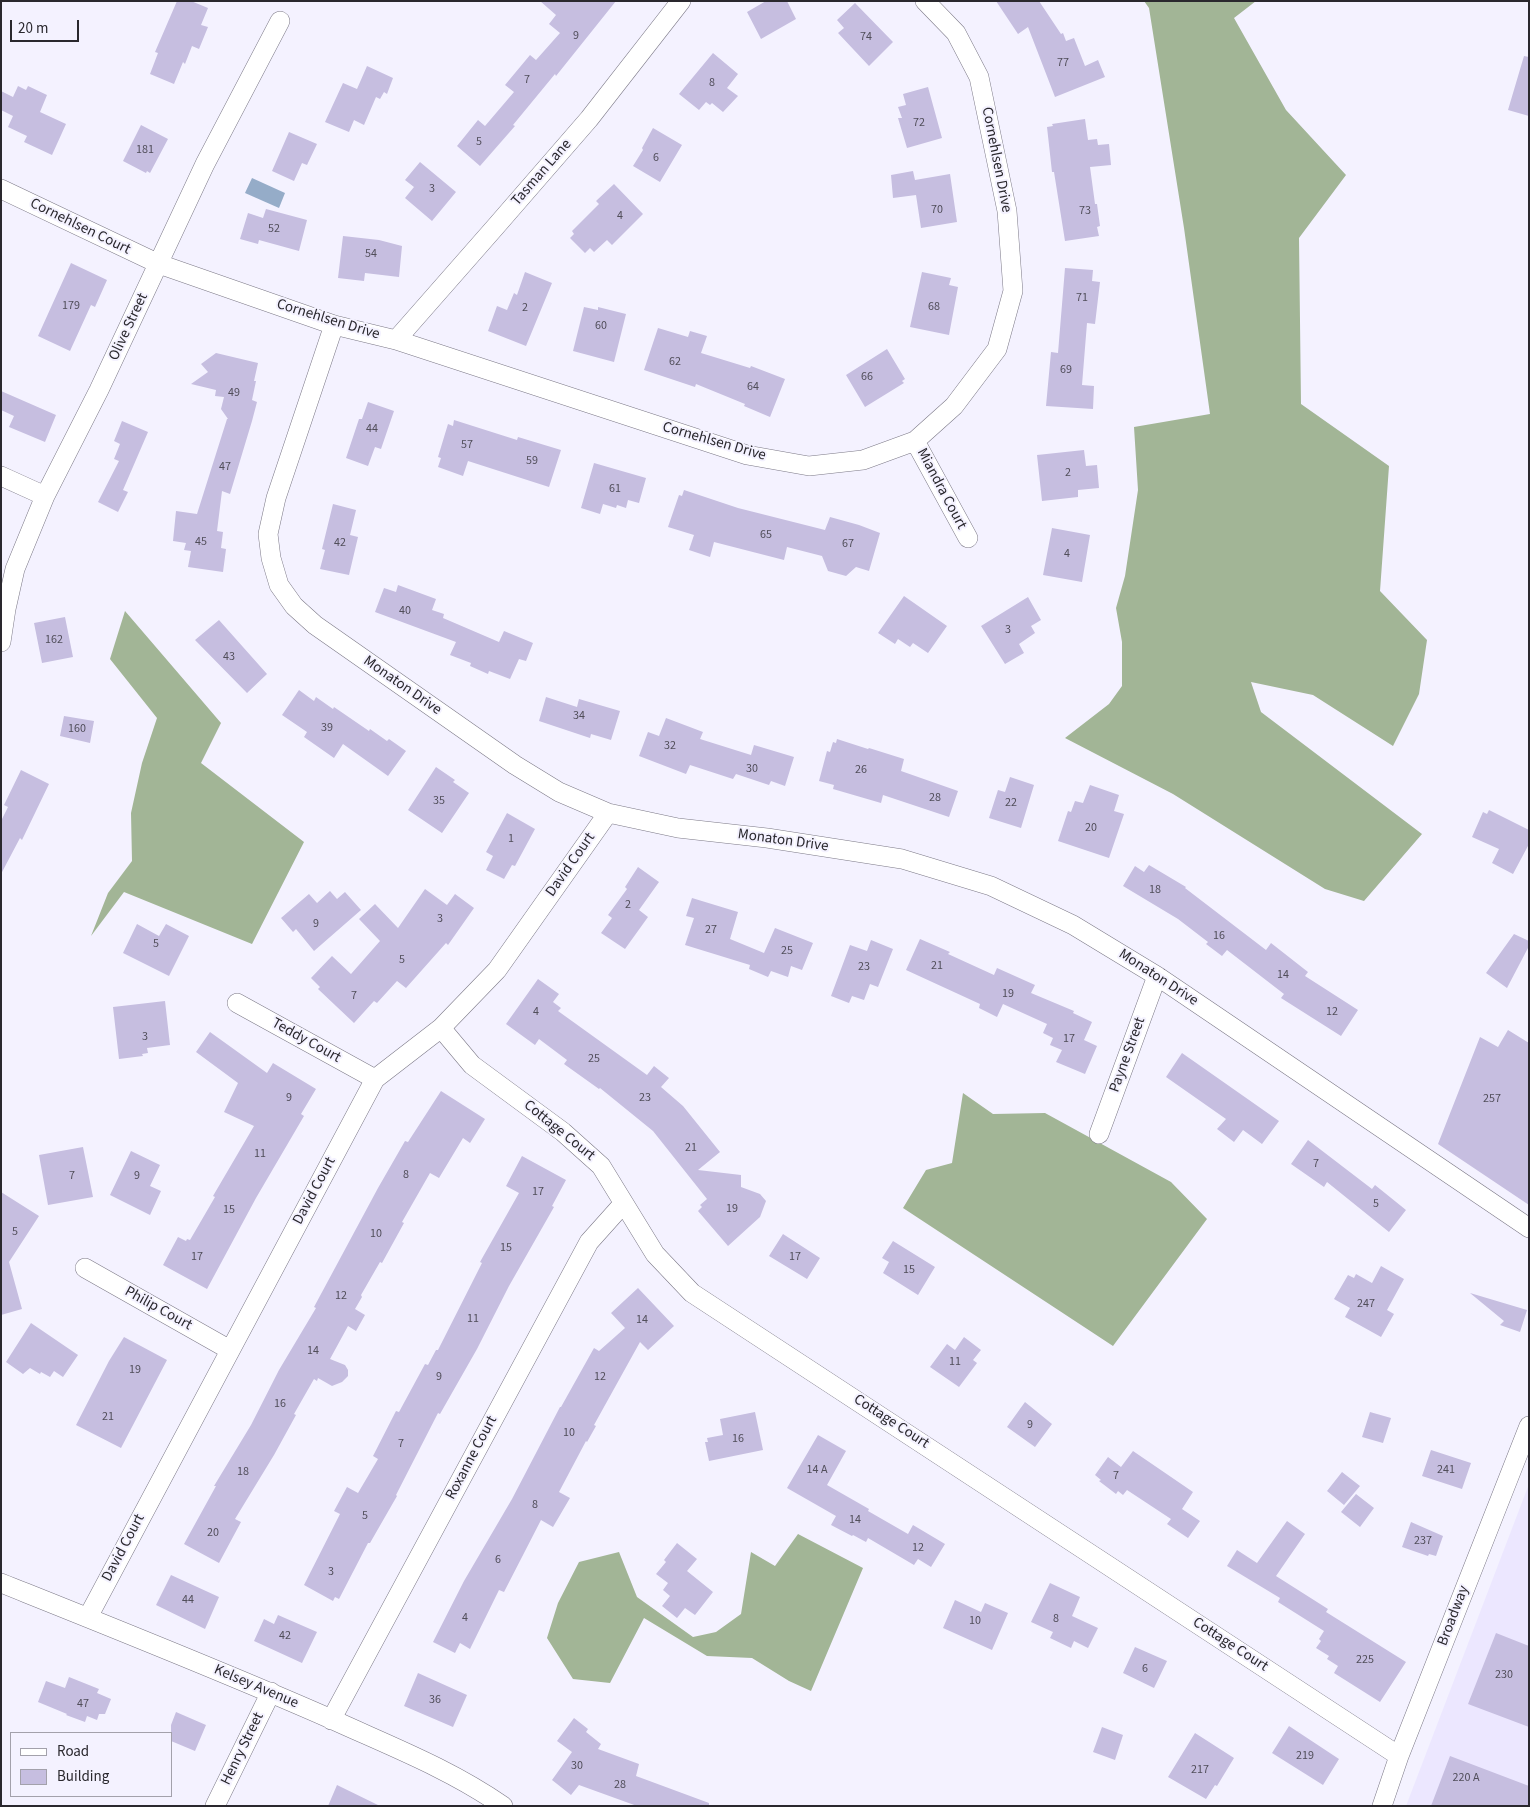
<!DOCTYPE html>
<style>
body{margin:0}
#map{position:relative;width:1530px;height:1807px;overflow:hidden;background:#f4f2ff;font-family:"Source Sans 3",sans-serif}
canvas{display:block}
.frame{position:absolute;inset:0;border:2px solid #2a282e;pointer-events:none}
.legend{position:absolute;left:10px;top:1732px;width:162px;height:65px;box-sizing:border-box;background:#f4f2ff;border:1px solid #a3a1ab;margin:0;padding:6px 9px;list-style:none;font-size:15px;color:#2a282e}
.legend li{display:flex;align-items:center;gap:10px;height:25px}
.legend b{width:25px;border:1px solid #a3a1ab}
.scale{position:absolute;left:10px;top:20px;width:69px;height:22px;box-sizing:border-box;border:2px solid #2a282e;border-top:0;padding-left:6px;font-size:15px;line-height:18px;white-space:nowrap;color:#2a282e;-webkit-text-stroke:4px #f4f2ff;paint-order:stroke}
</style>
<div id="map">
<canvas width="1530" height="1807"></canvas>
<div class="frame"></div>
<ul class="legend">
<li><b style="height:6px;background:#fff"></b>Road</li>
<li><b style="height:14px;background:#c6bee0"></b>Building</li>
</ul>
<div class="scale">20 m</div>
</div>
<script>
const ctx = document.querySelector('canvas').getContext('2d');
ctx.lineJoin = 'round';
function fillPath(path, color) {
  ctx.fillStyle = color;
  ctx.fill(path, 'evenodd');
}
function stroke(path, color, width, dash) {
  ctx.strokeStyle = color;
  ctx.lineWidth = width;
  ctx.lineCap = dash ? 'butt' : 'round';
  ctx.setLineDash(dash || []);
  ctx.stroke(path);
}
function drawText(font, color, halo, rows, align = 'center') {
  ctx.font = font + ' "Source Sans 3",sans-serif';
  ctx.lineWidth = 4;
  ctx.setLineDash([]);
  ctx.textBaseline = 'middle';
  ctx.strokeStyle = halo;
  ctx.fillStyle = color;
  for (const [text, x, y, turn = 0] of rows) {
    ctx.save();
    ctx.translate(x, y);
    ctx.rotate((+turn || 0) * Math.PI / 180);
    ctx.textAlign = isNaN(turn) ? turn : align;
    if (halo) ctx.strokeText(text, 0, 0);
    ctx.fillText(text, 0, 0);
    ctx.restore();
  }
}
fillPath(new Path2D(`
 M1529,1484v322h-123z`), '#ece7ff');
fillPath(new Path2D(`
 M1144,1h112l-22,17 52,92 60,65 -47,63 2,166 88,62 -9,125 47,49 -8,54 -26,52 -80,-51 -62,-13 10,30 161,122 -58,67 -39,-12 -152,-95 -108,-56 44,-34 13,-18v-44l-6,-34 9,-32 13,-86 -4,-63 76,-13 -26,-186 -35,-220z
 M125,611l96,112 -20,40 103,79 -52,102 -128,-52 -33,44 17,-43 24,-32 -1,-48 11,-50 15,-45 -47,-59z
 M963,1093l30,21 52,-1 126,69 36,37 -94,127 -210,-138 23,-38 26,-7z
 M798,1534l65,34 -52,123 -22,-10 -37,-23 -45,-2 -63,-38 -34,65 -37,-4 -26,-41 11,-35 21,-41 40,-10 18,45 56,40 23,-5 25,-18 10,-62 24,14z`), '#a2b596');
fillPath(new Path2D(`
 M252,178l33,15 -6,15 -34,-15z`), '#95acc8');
fillPath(new Path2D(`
 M177,1h14l17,7 -7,17 7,2 -9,22 -7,-3 -7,18 -2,-2 -9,22 -24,-10 8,-21 -3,-1z
 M540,1h76l-60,75 -1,-2 -42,51 2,1 -35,40 -23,-20 21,-26 7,6 29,-34 -9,-7 25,-30 6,5 24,-27 -11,-9 7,-9z
 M766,1h21l9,18 -35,20 -14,-27z
 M996,1h43l22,33 2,-1 3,8 8,-3 11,28 13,-6 7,17 -50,20 -27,-70 -10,7z
 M855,3l38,39 -24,24 -31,-33 6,-5 -7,-8z
 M713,53l25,21 -11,14 11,8 -15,16 -11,-9 -2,2 -4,-3 -7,8 -20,-16z
 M1524,56l5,1v59l-21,-6z
 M367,66l26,12 -6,16 -3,-2 -4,7 -4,-2 -12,28 -10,-5 -5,12 -24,-10 18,-39 14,6z
 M18,86l8,4 2,-4 19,9 -7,17 26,12 -14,31 -28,-13 3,-6 -19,-9 5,-11 -12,-6v-19l12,6z
 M928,87l14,51 -35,10 -9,-30h4l-4,-11 8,-2 -3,-11z
 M1085,119l3,21 9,-1 1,6 11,-1 2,21 -21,2 5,37h2l3,22 -3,1 2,9 -34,5 -11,-69h-2l-5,-45 6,-1 -1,-2z
 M141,125l27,14 -18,34 -3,-2 -1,2 -23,-12z
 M653,128l29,17 -22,37 -27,-16 10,-16 -1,-2z
 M289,132l28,12 -10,21 -5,-2 -8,18 -22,-10z
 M420,162l36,30 -24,29 -27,-23 9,-11 -9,-7z
 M913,171l2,9 35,-6 7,48 -36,6 -5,-33 -23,3 -2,-23z
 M614,184l29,30 -31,31 -5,-5 -13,12 -4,-4 -5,5 -15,-15 4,-4 -2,-3 27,-27 -3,-3z
 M266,209l41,11 -8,31 -40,-11 -1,4 -18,-5 8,-26 15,5z
 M343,236l36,4 23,6 -3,31 -34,-4 -1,8 -26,-3z
 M71,263l36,17 -12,27 -4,-2 -21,46 -32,-15z
 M1065,268l28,2 -1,11 8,1 -5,42 -8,-1 -5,62 12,1 -1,23 -47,-3 5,-54 7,1z
 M525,272l27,11 -26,63 -38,-15 9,-25 10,4 7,-17 3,2z
 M922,272l29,6 -2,7 9,2 -9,48 -39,-8z
 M584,307l14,3v-3l28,7 -12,48 -41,-11z
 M658,328l30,9 2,-6 17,5 -6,17 49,15 1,-2 34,13 -15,38 -26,-11 1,-2 -49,-20 -1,3 -51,-17z
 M887,349l18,30 -3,2 2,2 -39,24 -19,-32z
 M216,353l42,10 -4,18h2l-4,19 5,2 -5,19 -22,73 -8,-3 -5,40 6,1 -2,16 5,1 -3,23 -35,-5 3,-16 -7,-1 2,-7 -13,-2 3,-30 21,3 30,-95h1l-7,-10 3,-12 -9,-1 1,-6 -25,-6 17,-12 -7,-8z
 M1,391l55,24 -11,27 -36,-15 5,-11 -13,-6z
 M368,402l26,9 -13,38 -6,-2 -7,19 -22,-8 13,-39h3z
 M454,420l63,20 1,-3 43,13 -12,37 -81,-26 -5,15 -25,-9 3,-9 -3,-1 10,-33 5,2z
 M122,421l26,11 -25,58 5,2 -10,20 -20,-10 21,-41 -5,-2 6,-15 -6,-3z
 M1084,450l2,16 11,-1 2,23 -21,2v7l-36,4 -5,-46z
 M594,463l52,15 -7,25 -11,-3 -2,8 -9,-3 -1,3 -13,-4 -3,10 -19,-6z
 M684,490l54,18 87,22 5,-13 29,8 21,8 -11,38 -13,-4 -10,9 -18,-5 -6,-15 -35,-9 -3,13 -70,-18 -4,15 -21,-7 5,-15 -26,-8 11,-32 3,1z
 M333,504l23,6 -6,25 8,2 -9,38 -29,-6 5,-19 -3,-1z
 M1052,528l38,7 -8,47 -39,-7z
 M398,585l38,14 -4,11 12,4 -1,4 56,24 5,-11 29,12 -7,18 -7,-2 -9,20 -21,-8 -1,3 -18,-8 1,-3 -21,-8 6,-13 -81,-30 9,-24 12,4z
 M904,596l43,30 -19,27 -15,-10 -3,4 -12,-8 -3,5 -17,-11z
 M1028,597l13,23 -10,6 4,7 -16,11 5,9 -19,11 -24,-38z
 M65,617l8,40 -31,6 -8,-40z
 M219,620l48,54 -20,19 -52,-53z
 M299,690l15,11 2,-4 17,12 1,-2 35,24 1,-2 17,12 2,-2 17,12 -18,25 -45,-32 -9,14 -30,-21 3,-5 -25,-17z
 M546,697l31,10 2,-8 41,12 -9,29 -20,-6 -1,4 -51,-17z
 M64,716l30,5 -4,22 -30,-7z
 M666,718l37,14 -3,7 51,16 3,-10 40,12 -9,29 -14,-5 -2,4 -33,-11 -3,5 -43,-14 -4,9 -47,-18 9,-24 11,4z
 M837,739l31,10 1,-1 35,11 -3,12 57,20 -9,26 -66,-22 -2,8 -48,-14 1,-4 -15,-4 8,-30 3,1 3,-10 3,1z
 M436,767l19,13 -2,2 16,11 -27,40 -34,-23z
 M21,770l28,14 -27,56 -2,-2 -19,36v-53l7,-14 -4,-2z
 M1010,777l24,8 -13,43 -32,-10 9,-28 7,2z
 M1090,785l29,10 -5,16 10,3 -15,44 -51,-17 10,-30 3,1 4,-11 8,2z
 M1489,810l40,20v14l-16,30 -21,-11 7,-14 -27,-12 11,-25 4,2z
 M507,813l28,16 -20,37 -3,-1 -8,14 -18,-9 7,-14 -7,-4z
 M1149,865l37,22 -1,1 81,62 5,-7 37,29 -3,4 53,34 -17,26 -60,-38 3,-4 -57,-44 -5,6 -16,-12 2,-2 -30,-23 -55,-33 12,-20 9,6z
 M638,867l21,15 -20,28 9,7 -23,32 -24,-16 11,-15 -4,-3 19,-26 -2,-2z
 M425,889l22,16 8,-11 19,14 -26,37 -2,-2 -40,45 -9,-7 -20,22 -3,-2 -20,22 -36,-34 2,-2 -9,-9 21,-22 19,18 29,-33 -21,-22 16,-15 23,24z
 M330,891l7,8 8,-7 16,18 -47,41 -18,-22 -3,3 -12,-14 28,-24 8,9z
 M692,898l46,14 -8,27 34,14 11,-25 38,15 -11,27 -11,-4 -3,11 -17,-6 -3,6 -19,-8 1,-4 -65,-20 9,-27 -8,-2z
 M137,924l22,12 7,-12 23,12 -20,40 -46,-23z
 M1514,934l15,7v5l-22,42 -21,-15z
 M920,939l30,13 -2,2 46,21 3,-7 38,17 -4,8 43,18 -1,2 19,9 -8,18 13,6 -12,28 -29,-12 6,-12 -12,-5 3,-7 -10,-5 4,-9 -44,-20 -6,13 -18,-9 1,-4 -74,-34z
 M871,940l22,9 -15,38 -8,-3 -6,16 -12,-4 -3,7 -18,-7 19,-51 17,6z
 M538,979l21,15 -6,8 8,6 -3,3 89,64 7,-9 15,12 -8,9 22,19 37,46 -22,18 43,5v12l19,7 6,7 -6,16 -32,29 -30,-35 4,-4 -2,-2 7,-6 -54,-68 -53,-43 -1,1 -35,-25 3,-4 -28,-21 -4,6 -29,-21z
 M165,1001l5,44 -23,3 1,5 -6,1 1,2 -24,3 -6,-52z
 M1508,1030l21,13v162l-91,-61 42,-107 18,10z
 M210,1032l57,41 6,-10 43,26 -15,25 3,2 -48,82 -49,91 -44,-24 15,-28 8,4 1,-2 3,1 25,-43 -2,-1 41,-70 -30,-14 14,-29 -42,-31z
 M1182,1053l97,68 -17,23 -19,-14 -9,12 -17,-13 9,-10 -60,-42z
 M441,1091l44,28 -15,24 -7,-5 -24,40 -9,-5 -28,49 2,1 -22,40 -2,-1 -19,33 1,2 -7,12 10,6 -9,16 -8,-5 -18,33 15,6 3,5v6l-6,6 -10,4 -14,-8 -1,3 -3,-2 -20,35 2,1 -22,40 -39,64 6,3 -22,41 -35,-19 32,-58h-2l37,-61 28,-55 37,-62 -2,-1 64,-119 27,-47 3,1z
 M1308,1140l64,49 3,-4 31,25 -17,22 -62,-50 -3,5 -33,-23z
 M83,1147l10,50 -45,8 -9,-50z
 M131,1151l29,14 -10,21 11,5 -11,24 -40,-20z
 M522,1156l44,24 -14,26 2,1 -45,79 -32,63 -37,65 -2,-1 -42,82 1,1 -27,47h-2l-29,56 -4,-2 -2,4 -29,-16 36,-71 -6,-3 13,-24 11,6 20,-34 -5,-3 23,-45 3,1 26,-48 3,1 8,-15h2l44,-87 -2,-1 39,-69 -13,-7z
 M1,1192l38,24 -30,46 13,47 -21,6z
 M783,1234l37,24 -13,21 -38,-23z
 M893,1241l42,26 -17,28 -35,-22 6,-11 -7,-4z
 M1381,1266l23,13 -17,31 7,4 -13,23 -36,-20 5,-9 -16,-9 14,-24 6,3 2,-4 16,9z
 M638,1288l36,38 -26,24 -8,-8 -46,83 2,1 -9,16 -1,-1 -27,51 11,6 -17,29 -12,-7 -37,72 -5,-2 -29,59 -10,-6 -5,10 -22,-11 31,-61 48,-82 48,-92h1l33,-59 5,3 26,-23 -14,-15z
 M1470,1293l57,17 -7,22 -20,-7 4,-4z
 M31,1323l47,32 -15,22 -9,-6 -4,6 -9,-5 -1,2 -10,-6 -7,6 -17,-12z
 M124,1337l43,23 -46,88 -45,-23 33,-64z
 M964,1337l17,13 -8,10 4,3 -18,24 -29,-20 17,-23 8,6z
 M1025,1402l27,22 -17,23 -28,-20z
 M755,1412l8,38 -54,11 -4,-19h3l-1,-4 16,-3 -3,-16z
 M1370,1412l21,6 -8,25 -21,-6z
 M818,1435l28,16 -19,34 42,24 -1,2 40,23 5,-9 32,19 -14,23 -13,-8 -4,6 -46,-27 -2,4 -13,-7 -1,1 -21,-11 5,-9 -49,-28z
 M1431,1450l40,13 -9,26 -40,-13z
 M1133,1451l60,41 -11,17 18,12 -12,17 -21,-14 4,-5 -44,-29 -4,5 -5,-4 -2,3 -17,-13 2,-1 -6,-5 13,-18 13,10z
 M1342,1472l18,14 -16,19 -17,-14z
 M1356,1494l18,14 -14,19 -19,-15z
 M1287,1521l18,13 -29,42 52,33 -2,3 80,50 -26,40 -46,-29 4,-7 -11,-7 2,-3 -13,-8 5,-7 -2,-2 5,-8 -46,-29 2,-4 -53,-32 10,-16 20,13z
 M1411,1522l32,14 -7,20 -7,-2 -1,2 -26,-9z
 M677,1543l20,16 -10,12 26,21 -18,23 -10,-7 -8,10 -15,-12 8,-10 -7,-6 5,-7 -12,-9 10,-12 -2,-2z
 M171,1575l48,22 -14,32 -49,-24z
 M1050,1583l30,14 -8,19 26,12 -10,20 -14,-7 -3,7 -21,-10 3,-6 -22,-10z
 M955,1600l26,12 4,-9 23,10 -16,37 -49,-22z
 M278,1615l39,17 -15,31 -48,-22 10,-22 10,5z
 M1496,1633l33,13v81l-61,-23z
 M1135,1647l32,14 -13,27 -31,-15z
 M418,1673l49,22 -14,32 -49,-21z
 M69,1677l30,12 -2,4 14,6 -6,15h-6l-2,6 -10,-4 -2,6 -19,-7 1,-1 -29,-12 8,-21 19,7z
 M176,1712l30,13 -11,26 -24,-10v-16z
 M574,1718l14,11 -2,3 15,12 -3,5 41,15 -3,12 73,27v3h-72l-58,-21 -8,10 -19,-15 20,-28 -15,-11z
 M1289,1726l50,33 -16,26 -51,-32z
 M1102,1727l21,8 -8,25 -22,-8z
 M1195,1733l39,25 -17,28 -2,-1 -9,14 -38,-22z
 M1450,1756l79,30v20h-98z
 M337,1785l43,21h-52z`), '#c6bee0');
const minor = new Path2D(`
 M1,189l158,75 175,61 62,15 351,115 62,11 54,-6 52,-19 39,-35 43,-57 16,-58 -6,-80 -28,-134 -23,-44 -31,-32
 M334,325l-58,173 -8,36 3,24 8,27 15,21 21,19 200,140 44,27 49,21 70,15 89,10 135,21 89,27 82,39 84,51 372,252
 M396,340l101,-115 92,-106 92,-118
 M915,441l53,97
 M1,476l44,20
 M1,642l5,-33 9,-40 30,-73 54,-106 106,-226 75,-143
 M237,1003l138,76
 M441,1028l31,37 91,67 38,34 54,88 37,39 707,463
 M1099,1134l58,-158
 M85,1268l145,82
 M1,1583c110,44 221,88 330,136 59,27 119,50 172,87
 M88,1617l287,-538 66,-51 56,-58 111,-157
 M331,1720l258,-478 34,-38
 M215,1806l56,-114
 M1382,1806l17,-50 130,-330`);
stroke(minor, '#7c7987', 20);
stroke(minor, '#fff', 19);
drawText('12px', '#514e5a', null, [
 ["9",576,36],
 ["74",866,37],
 ["77",1063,63],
 ["7",527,80],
 ["8",712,83],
 ["72",919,123],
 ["5",479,142],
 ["181",145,150],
 ["6",656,158],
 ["3",432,189],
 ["70",937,210],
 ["73",1085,211],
 ["4",620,216],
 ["52",274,229],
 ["54",371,254],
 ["71",1082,298],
 ["179",71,306],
 ["68",934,307],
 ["2",525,308],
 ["60",601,326],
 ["62",675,362],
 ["69",1066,370],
 ["66",867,377],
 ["64",753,387],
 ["49",234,393],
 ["44",372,429],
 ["57",467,445],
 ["59",532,461],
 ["47",225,467],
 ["2",1068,473],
 ["61",615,489],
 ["65",766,535],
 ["45",201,542],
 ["42",340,543],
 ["67",848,544],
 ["4",1067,554],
 ["40",405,611],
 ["3",1008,630],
 ["162",54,640],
 ["43",229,657],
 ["34",579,716],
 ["39",327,728],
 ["160",77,729],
 ["32",670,746],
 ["30",752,769],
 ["26",861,770],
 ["28",935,798],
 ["35",439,801],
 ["22",1011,803],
 ["20",1091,828],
 ["1",511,839],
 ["18",1155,890],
 ["2",628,905],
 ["3",440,919],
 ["9",316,924],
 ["27",711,930],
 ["16",1219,936],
 ["5",156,944],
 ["25",787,951],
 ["5",402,960],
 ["21",937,966],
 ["23",864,967],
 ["14",1283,975],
 ["19",1008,994],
 ["7",354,996],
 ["4",536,1012],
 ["12",1332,1012],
 ["3",145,1037],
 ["17",1069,1039],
 ["25",594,1059],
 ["9",289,1098],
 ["23",645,1098],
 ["257",1492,1099],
 ["21",691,1148],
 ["11",260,1154],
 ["7",1316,1164],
 ["8",406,1175],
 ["7",72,1176],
 ["9",137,1176],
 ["17",538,1192],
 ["5",1376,1204],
 ["19",732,1209],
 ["15",229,1210],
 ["5",15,1232],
 ["10",376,1234],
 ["15",506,1248],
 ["17",197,1257],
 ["17",795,1257],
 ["15",909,1270],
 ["12",341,1296],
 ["247",1366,1304],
 ["11",473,1319],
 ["14",642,1320],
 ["14",313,1351],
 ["11",955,1362],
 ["19",135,1370],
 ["9",439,1377],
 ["12",600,1377],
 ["16",280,1404],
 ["21",108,1417],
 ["9",1030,1425],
 ["10",569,1433],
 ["16",738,1439],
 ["7",401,1444],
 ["14 A",817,1470],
 ["241",1446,1470],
 ["18",243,1472],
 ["7",1116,1476],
 ["8",535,1505],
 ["5",365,1516],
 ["14",855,1520],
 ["20",213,1533],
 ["237",1423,1541],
 ["12",918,1548],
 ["6",498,1560],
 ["3",331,1572],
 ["44",188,1600],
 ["4",465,1618],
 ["8",1056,1619],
 ["10",975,1621],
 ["42",285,1636],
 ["225",1365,1660],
 ["6",1145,1669],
 ["230",1504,1675],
 ["36",435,1700],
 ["47",83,1704],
 ["219",1305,1756],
 ["30",577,1766],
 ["217",1200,1770],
 ["220 A",1466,1778],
 ["28",620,1785]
]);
drawText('15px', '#2a282e', '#f4f2ff', [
 ["Cornehlsen Drive",996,160,79],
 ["Tasman Lane",542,173,-49],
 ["Cornehlsen Court",80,227,26],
 ["Cornehlsen Drive",328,320,17],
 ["Olive Street",129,327,-65],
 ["Cornehlsen Drive",714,442,16],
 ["Miandra Court",941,489,62],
 ["Monaton Drive",402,686,35],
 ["Monaton Drive",783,841,8],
 ["David Court",571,865,-55],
 ["Monaton Drive",1158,978,33],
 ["Teddy Court",306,1041,29],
 ["Payne Street",1128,1055,-70],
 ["Cottage Court",559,1131,39],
 ["David Court",315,1191,-62],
 ["Philip Court",158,1309,29],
 ["Cottage Court",891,1422,33],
 ["Roxanne Court",472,1458,-62],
 ["David Court",124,1548,-62],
 ["Broadway",1454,1616,-69],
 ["Cottage Court",1230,1645,33],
 ["Kelsey Avenue",256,1687,23],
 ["Henry Street",243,1749,-64]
]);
</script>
